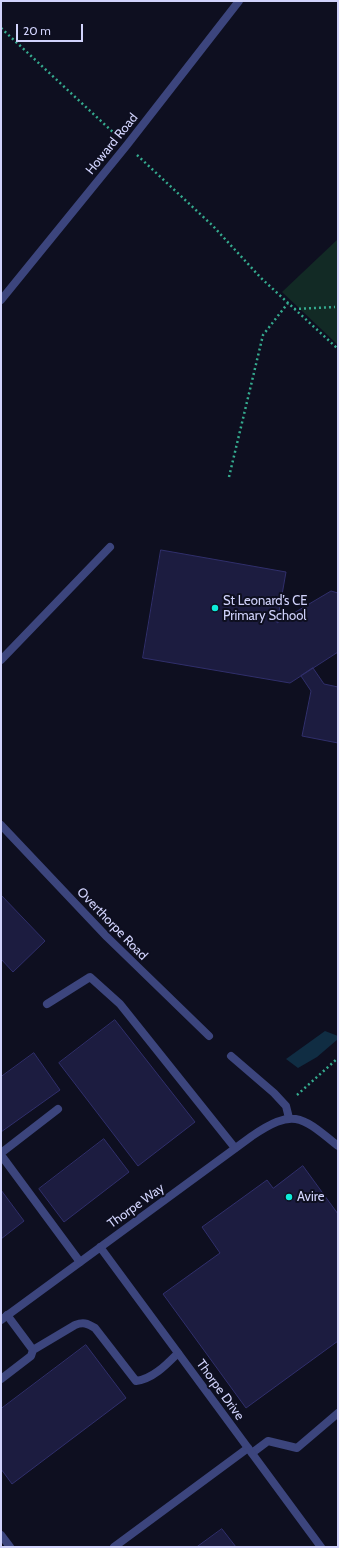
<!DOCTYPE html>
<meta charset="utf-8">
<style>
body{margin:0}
#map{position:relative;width:339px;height:1548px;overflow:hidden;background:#0e0f20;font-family:Cabin,sans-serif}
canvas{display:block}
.frame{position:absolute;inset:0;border:2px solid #d1d3fc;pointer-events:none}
.scale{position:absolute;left:16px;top:24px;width:67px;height:18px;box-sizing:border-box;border:2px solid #d1d3fc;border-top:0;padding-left:5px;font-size:12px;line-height:14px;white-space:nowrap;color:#d1d3fc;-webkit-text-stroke:3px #0e0f20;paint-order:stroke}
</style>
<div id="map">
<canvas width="339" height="1548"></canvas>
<div class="frame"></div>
<div class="scale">20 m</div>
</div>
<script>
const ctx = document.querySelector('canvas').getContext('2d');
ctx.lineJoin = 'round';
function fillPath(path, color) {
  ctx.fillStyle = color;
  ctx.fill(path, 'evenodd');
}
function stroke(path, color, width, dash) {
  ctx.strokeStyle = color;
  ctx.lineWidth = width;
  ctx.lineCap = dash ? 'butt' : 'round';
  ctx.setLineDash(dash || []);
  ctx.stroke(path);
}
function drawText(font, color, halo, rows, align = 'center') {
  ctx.font = font + ' Cabin,sans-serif';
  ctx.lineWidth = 4;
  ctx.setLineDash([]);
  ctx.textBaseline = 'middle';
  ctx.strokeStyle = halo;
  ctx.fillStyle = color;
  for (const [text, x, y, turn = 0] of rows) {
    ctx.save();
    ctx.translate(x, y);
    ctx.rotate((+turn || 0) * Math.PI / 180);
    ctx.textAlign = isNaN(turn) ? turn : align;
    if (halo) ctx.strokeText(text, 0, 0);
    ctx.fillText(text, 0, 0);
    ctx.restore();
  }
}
fillPath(new Path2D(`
 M338,239v106l-56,-53z`), '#122a25');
fillPath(new Path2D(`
 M325,1031l13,5v3l-21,18 -19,11 -12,-9z`), '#102d43');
const building = new Path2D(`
 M161,550l125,22 -9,51 54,-32 7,2v59l-48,31 -147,-25z
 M313,668l11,16 14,3v56l-36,-7 9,-45 -10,-15z
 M1,895l44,46 -32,31 -12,-13z
 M115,1020l80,102 -57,44 -79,-103z
 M34,1053l26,37 -59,42v-55z
 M104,1139l25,33 -65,50 -25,-33z
 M303,1166l35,48v127l-92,67 -83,-114 57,-41 -18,-26 65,-47 6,8z
 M1,1190l23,31 -23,18z
 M86,1345l40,53 -114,86 -11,-15v-60z
 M222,1529l14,18h-39z`);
fillPath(building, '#1c1c40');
stroke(building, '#302f6b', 1);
stroke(new Path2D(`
 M1,28l115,107
 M137,155l76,71 48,52 77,71
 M294,309l41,-2
 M229,477l34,-142 25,-32
 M297,1095l41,-37`), '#35ab8f', 2.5, [2, 3]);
stroke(new Path2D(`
 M1,660l109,-113
 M47,1004l43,-27 30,27 115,144
 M1,1153l57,-44
 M1,1155l79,107
 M33,1350l42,-25c8,-3 12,-2 20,3l41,53c17,-2 31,-17 42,-28
 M1,1379l30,-23 2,-6 -26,-35
 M252,1453l16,-12 29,7 41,-35
 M1,1535l9,12
 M114,1547l134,-99`), '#3c457d', 8);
stroke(new Path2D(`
 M1,300l126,-155 112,-144
 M1,825l106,112 102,99
 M231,1056l43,37 12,13 3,12
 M100,1247l221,300
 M1,1320l251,-184c42,-28 49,-20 86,10`), '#3c457d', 8);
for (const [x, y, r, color] of [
 [215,608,4,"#0eebd9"],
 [289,1197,4,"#0eebd9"]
]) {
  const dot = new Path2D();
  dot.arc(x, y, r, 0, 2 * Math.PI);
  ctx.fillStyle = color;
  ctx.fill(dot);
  stroke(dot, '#0e0f20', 1.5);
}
drawText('13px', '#d1d3fc', '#0e0f20', [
 ["Howard Road",112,144,-51],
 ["Overthorpe Road",112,924,46],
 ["Thorpe Way",136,1206,-36],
 ["Thorpe Drive",220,1390,54]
]);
drawText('13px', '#d1d3fc', '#0e0f20', [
 ["St Leonard’s CE",223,601],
 ["Primary School",223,616],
 ["Avire",297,1197]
], 'left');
</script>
